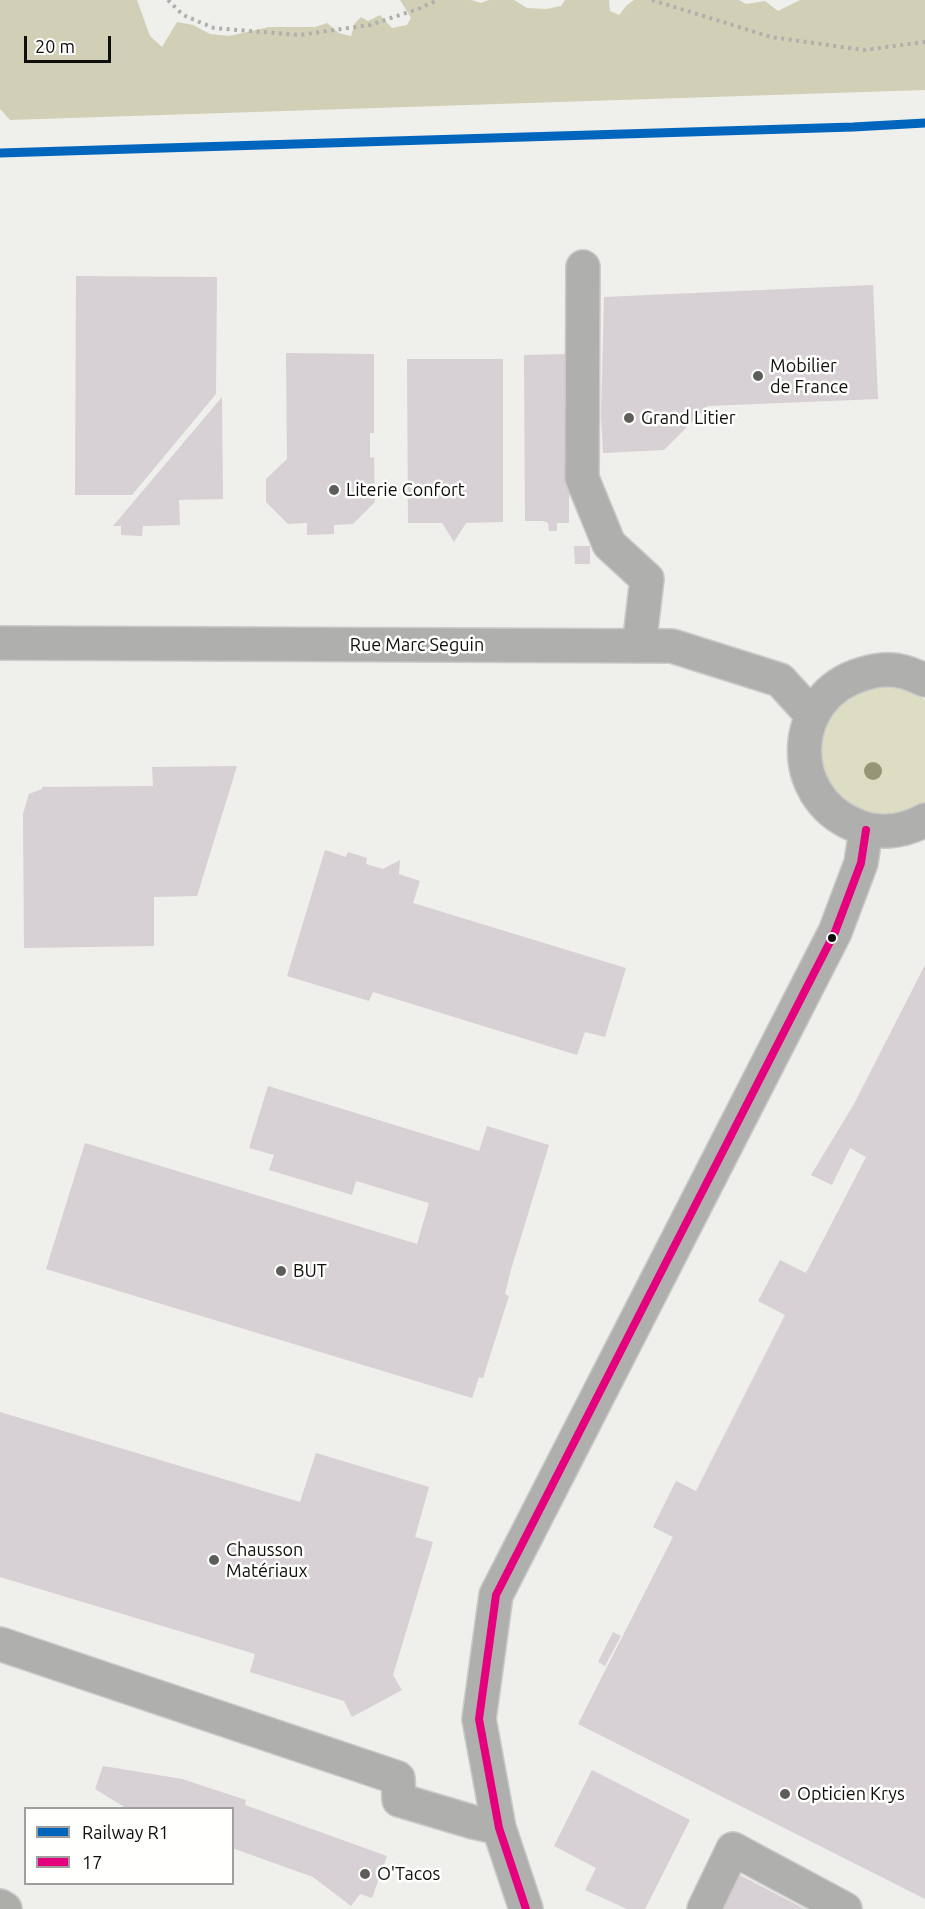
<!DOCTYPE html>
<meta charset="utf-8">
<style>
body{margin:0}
#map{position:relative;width:925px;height:1909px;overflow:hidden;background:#efefeb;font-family:Ubuntu,sans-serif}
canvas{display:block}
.legend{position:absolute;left:24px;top:1807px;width:210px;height:78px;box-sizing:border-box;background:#fffffe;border:2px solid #9f9f9d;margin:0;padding:8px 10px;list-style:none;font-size:18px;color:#0f0f0c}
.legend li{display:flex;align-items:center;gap:12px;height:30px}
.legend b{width:30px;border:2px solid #9f9f9d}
.scale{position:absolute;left:24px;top:36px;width:87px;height:27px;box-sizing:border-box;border:3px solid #0f0f0c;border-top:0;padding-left:8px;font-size:18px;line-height:21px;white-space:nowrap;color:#0f0f0c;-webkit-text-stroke:4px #fffffe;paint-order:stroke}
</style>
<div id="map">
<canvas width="925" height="1909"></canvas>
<ul class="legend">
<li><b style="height:8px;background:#0065bd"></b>Railway R1</li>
<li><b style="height:8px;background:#e5007d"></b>17</li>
</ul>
<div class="scale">20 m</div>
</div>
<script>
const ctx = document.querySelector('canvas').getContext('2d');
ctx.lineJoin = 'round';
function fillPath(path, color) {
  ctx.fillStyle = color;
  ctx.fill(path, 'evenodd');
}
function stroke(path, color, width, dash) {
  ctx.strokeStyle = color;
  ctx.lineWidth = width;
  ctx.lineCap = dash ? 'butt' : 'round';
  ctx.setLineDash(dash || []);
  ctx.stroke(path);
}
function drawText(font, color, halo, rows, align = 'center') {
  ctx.font = font + ' Ubuntu,sans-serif';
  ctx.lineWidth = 5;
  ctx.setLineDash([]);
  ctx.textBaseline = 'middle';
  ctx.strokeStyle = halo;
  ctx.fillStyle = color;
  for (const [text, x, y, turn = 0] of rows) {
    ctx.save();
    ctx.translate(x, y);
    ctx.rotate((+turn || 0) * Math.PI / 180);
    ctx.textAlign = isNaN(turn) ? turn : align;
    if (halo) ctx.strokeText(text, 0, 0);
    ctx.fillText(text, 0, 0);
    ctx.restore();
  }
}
fillPath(new Path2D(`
 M896,686l21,8 8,6v103c-10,8 -22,12 -34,13 -64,7 -94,-73 -47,-114 8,-7 18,-13 29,-15 7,-2 15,-1 23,-1z`), '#ddddc4');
fillPath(new Path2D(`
 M0,0h137l13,36 12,11 15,-25 16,3 17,9 19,2 40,-9h46l12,-4 12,10 12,3 4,-13 6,-6 7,4 12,-6 12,13 15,-3 4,-7 -11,-18h71l10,3 8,-3h25l13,8 19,1 15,-3 4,-6h44l1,11 9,4 8,-10 7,-5h105l7,4 19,-3 13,10 22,-11h125v90l-915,30 -10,-11z`), '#d1d0b6');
fillPath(new Path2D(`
 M76,276l141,1 -1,117 -84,101h-57z
 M873,285l5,114 -170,7 -44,44 -61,3 -2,-38 3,-118z
 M286,353l88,1v79h-4v25l4,-1 1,45 -22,22 -19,1v9l-27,1v-12l-19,1 -22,-22v-23l21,-20z
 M569,354v169h-12v8h-8l-1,-8 -5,-2h-18l-1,-166z
 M407,359h96v163l-37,1 -12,19 -12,-19h-34z
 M222,397l1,102 -44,1 1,25 -37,1 -1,10 -21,-1v-9h-8z
 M574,546h16v18h-15z
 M237,766l-40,130 -43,1v49l-130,2 -1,-134 6,-20 13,-5v-2l111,-1 -1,-19z
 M325,850l21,7 2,-5 19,6 -1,6 17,5 17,-9 -1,14 21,7 -7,22 213,65 -21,69 -20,-5 -8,23 -204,-63 -4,9 -82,-25z
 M925,965v934l-347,-175 95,-187 -20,-10 23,-46 20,10 89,-176 -27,-14 22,-41 26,13 60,-116 -16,-9 -18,37 -21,-10 43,-71z
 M268,1086l211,65 8,-25 62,19 -39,128 -5,21 4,2 -26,82 -4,-1 -7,21 -426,-129 39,-126 332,101 12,-41 -73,-22 -4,14 -83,-25 5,-15 -25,-7z
 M0,1412l300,90 16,-49 113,34 -14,50 18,5 -40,133 9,15 -50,27 -8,-16 -94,-29 5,-18 -255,-77z
 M613,1632l8,4 -16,30 -7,-4z
 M103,1766l79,13 64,21 -1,5 142,51 -15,42 -12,-4 -9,12 -38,-29 -81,-29v-40h-106l-31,-19z
 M592,1770l98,50 -45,89h-18l-42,-19 11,-22 -42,-22z
 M715,1862l90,47h-114z`), '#d7d0d4');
const minor = new Path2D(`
 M583,267l-1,211 27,66 38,35 -8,67
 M0,643l672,3 108,34 32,35
 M925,680c-7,-3 -14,-6 -21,-8 -13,-4 -28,-2 -41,2 -74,21 -79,122 -8,151 23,10 48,7 70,-5
 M0,1644l398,134 1,22 74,22 26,6
 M526,1909l-27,-81 -20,-109 17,-124 339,-663 26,-69 5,-33
 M704,1909l29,-60 112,60`);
const highway = new Path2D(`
 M0,1906l5,3`);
stroke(minor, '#cacac8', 36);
stroke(highway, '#cacac8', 36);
stroke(new Path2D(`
 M168,0l15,15 31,13 85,7 71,-10 48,-16 20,-9
 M652,0l119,37 93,13 61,-8`), '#afafad', 4, [3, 4.5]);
stroke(minor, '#afafad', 33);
stroke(highway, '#adadaa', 33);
stroke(new Path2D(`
 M526,1909l-27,-81 -20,-109 17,-124 339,-663 26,-69 5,-33`), '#e5007d', 8);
stroke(new Path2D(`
 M0,153l853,-26 72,-4`), '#0065bd', 9);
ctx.fillStyle = '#969576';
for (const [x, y] of [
 [873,771]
]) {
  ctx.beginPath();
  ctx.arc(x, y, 9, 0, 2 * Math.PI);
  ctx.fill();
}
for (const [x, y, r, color] of [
 [758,376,6,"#5d5d5a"],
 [629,418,6,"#5d5d5a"],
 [334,490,6,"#5d5d5a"],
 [832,938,5,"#0f0f0c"],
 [281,1271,6,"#5d5d5a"],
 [214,1560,6,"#5d5d5a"],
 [785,1794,6,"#5d5d5a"],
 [365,1874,6,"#5d5d5a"]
]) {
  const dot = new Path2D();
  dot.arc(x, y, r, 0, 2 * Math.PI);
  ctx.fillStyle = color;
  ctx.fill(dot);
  stroke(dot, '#fffffe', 2);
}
drawText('18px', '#0f0f0c', '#fffffe', [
 ["Mobilier",770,366],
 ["de France",770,387],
 ["Grand Litier",641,418],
 ["Literie Confort",346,490],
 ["BUT",293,1271],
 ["Chausson",226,1550],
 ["Matériaux",226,1571],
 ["Opticien Krys",797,1794],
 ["O'Tacos",377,1874]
], 'left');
drawText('18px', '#0f0f0c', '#fffffe', [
 ["Rue Marc Seguin",417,645]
]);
</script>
